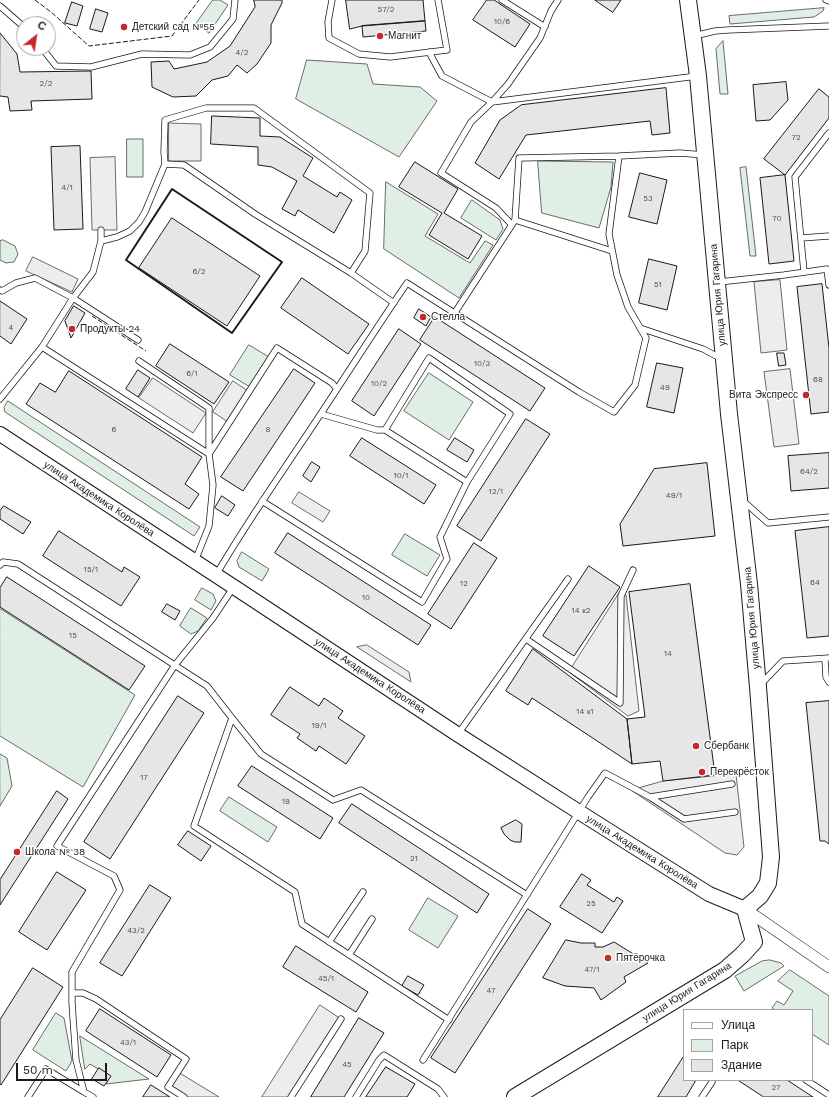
<!DOCTYPE html>
<meta charset="utf-8">
<style>
body{margin:0}
#map{position:relative;width:829px;height:1097px;overflow:hidden;background:#fff;font-family:"Work Sans",sans-serif}
canvas{display:block}
.legend{position:absolute;left:683px;top:1009px;width:130px;height:72px;box-sizing:border-box;background:#fff;border:1px solid #a3a3a3;margin:0;padding:5px 7px;list-style:none;font-size:12px;color:#1a1a1a}
.legend li{display:flex;align-items:center;gap:8px;height:20px}
.legend b{width:20px;border:1px solid #a3a3a3}
.north{position:absolute;left:16px;top:16px;width:40px;height:40px;box-sizing:border-box;background:#fff;border:1px solid #a3a3a3;border-radius:50%;rotate:30deg;font-size:11px;font-weight:700;line-height:16px;text-align:center;color:#1a1a1a}
.north::after{content:'';display:block;margin:auto;width:14px;height:18px;background:#c62828;clip-path:polygon(50% 0,100% 100%,50% 72%,0 100%)}
.scale{position:absolute;left:16px;top:1063px;width:91px;height:18px;box-sizing:border-box;border:2px solid #1a1a1a;border-top:0;padding-left:5px;font-size:12px;line-height:14px;white-space:nowrap;color:#1a1a1a;-webkit-text-stroke:3px #fff;paint-order:stroke}
</style>
<div id="map">
<canvas width="829" height="1097"></canvas>
<ul class="legend">
<li><b style="height:5px;background:#fff"></b>Улица</li>
<li><b style="height:11px;background:#e0efe3"></b>Парк</li>
<li><b style="height:11px;background:#e6e6e6"></b>Здание</li>
</ul>
<div class="north">С</div>
<div class="scale">50 m</div>
</div>
<script>
const ctx = document.querySelector('canvas').getContext('2d');
ctx.lineJoin = 'round';
function fillPath(path, color) {
  ctx.fillStyle = color;
  ctx.fill(path, 'evenodd');
}
function stroke(path, color, width, dash) {
  ctx.strokeStyle = color;
  ctx.lineWidth = width;
  ctx.lineCap = dash ? 'butt' : 'round';
  ctx.setLineDash(dash || []);
  ctx.stroke(path);
}
function drawText(font, color, halo, rows, align = 'center') {
  ctx.font = font + ' "Work Sans",sans-serif';
  ctx.lineWidth = 3;
  ctx.setLineDash([]);
  ctx.textBaseline = 'middle';
  ctx.strokeStyle = halo;
  ctx.fillStyle = color;
  for (const [text, x, y, turn = 0] of rows) {
    ctx.save();
    ctx.translate(x, y);
    ctx.rotate((+turn || 0) * Math.PI / 180);
    ctx.textAlign = isNaN(turn) ? turn : align;
    if (halo) ctx.strokeText(text, 0, 0);
    ctx.fillText(text, 0, 0);
    ctx.restore();
  }
}
const green = new Path2D(`
 M213,0h7l8,5 -19,28 -13,-9z
 M824,8l-1,3 -9,6 -84,7 -1,-8z
 M723,41l5,53h-8l-4,-45z
 M307,60l60,4 6,20 47,3 17,14 -38,56 -103,-58z
 M127,139h16v38h-16z
 M538,161l75,1 -2,25 -12,41 -57,-15z
 M746,167l10,89h-6l-10,-88z
 M386,182l52,32 -13,22 45,27 15,-22 8,4 -34,53 -75,-49z
 M472,200l28,20 3,9 -7,11 -35,-22z
 M3,240l12,6 3,8 -4,8 -8,1 -6,-3v-19z
 M249,345l20,12 -19,30 -20,-12z
 M429,373l44,29 -24,38 -45,-29z
 M8,401l192,126 -6,9 -189,-124 -1,-4z
 M405,534l35,21 -13,21 -35,-21z
 M242,552l27,17 -7,12 -23,-14 -2,-6z
 M202,588l11,6 3,7 -5,9 -16,-10z
 M191,608l16,10 -9,13 -7,3 -11,-8z
 M0,609h1l134,86 -52,92 -83,-51z
 M0,754l7,4 5,28 -12,20z
 M229,797l48,30 -9,15 -48,-31z
 M428,898l30,18 -20,32 -29,-18z
 M770,960l11,3 3,3 -40,25 -9,-15 27,-15z
 M790,970l39,26v49l-17,-11v-24h-37l-3,-2 5,-7 7,4 9,-14 -15,-10z
 M56,1013l8,5 8,43 -6,10 -33,-21z
 M80,1036l69,43 -43,5 4,-8 -20,-12 -5,5z`);
fillPath(green, '#e0efe3');
stroke(green, '#6a6a6a', 1);
const parking = new Path2D(`
 M169,123l32,1v37h-32z
 M115,157l2,73h-25l-2,-72z
 M33,257l45,22 -6,13 -46,-21z
 M780,280l7,70 -26,3 -7,-71z
 M790,369l9,75 -25,3 -10,-75z
 M153,378l53,35 -13,20 -54,-35z
 M233,381l15,10 -20,31 -15,-10z
 M299,492l31,19 -7,11 -31,-19z
 M620,592l6,3 13,116 -11,5 -59,-44z
 M367,645l42,27 2,10 -54,-35z
 M736,774l8,73 -7,8 -12,-2 -94,-63 32,-9z
 M320,1005l21,14 -49,78h-30z
 M178,1072l41,25h-35l-16,-10z`);
fillPath(parking, '#ededed');
stroke(parking, '#6a6a6a', 1);
const building = new Path2D(`
 M254,0h28v3l-11,22v18l-14,21 -10,9 -10,-8 -9,11 -16,4 -16,16 -23,1 -21,-10 -1,-25 18,-1 5,8 33,-7 23,-16 25,-39z
 M346,0h77l2,21 -63,5 -12,3z
 M487,0h7l36,24 -15,23 -42,-27z
 M595,0h26l-8,12z
 M72,2l11,4 -6,20 -12,-3z
 M96,9l12,4 -6,19 -12,-3z
 M425,21l1,10 -63,6 -1,-11z
 M0,33l17,21 3,18 71,-1 1,28 -61,2 1,9 -22,1 -2,-14 -8,-1z
 M786,82l2,18 -18,20 -14,1 -3,-36z
 M666,88l4,45 -18,2 -2,-14 -124,14 -27,44 -24,-16 25,-43 21,-15z
 M819,89l10,8v21l-44,57 -21,-16z
 M212,116l48,2v18l20,1 33,21 -10,18 34,21 3,-5 12,8 -18,33 -36,-23 -3,6 -13,-7 15,-28 -25,-14 -14,-2v-18l-47,-3z
 M80,146l3,83 -29,1 -3,-83z
 M415,162l43,27 -14,24 38,23 -14,23 -39,-24 13,-22 -43,-26z
 M640,173l27,7 -10,44 -28,-7z
 M785,175l9,86 -25,3 -9,-86z
 M172,218l88,58 -33,50 -88,-58z
 M649,259l28,7 -10,44 -28,-7z
 M302,278l67,46 -21,30 -67,-46z
 M822,284l7,64v64l-18,2 -14,-127z
 M0,301l27,18 -16,25 -11,-8z
 M74,306l11,7 -14,25 -6,-17z
 M419,309l12,8 -5,9 -12,-8z
 M435,317l110,71 -15,23 -110,-71z
 M399,329l22,15 -47,72 -22,-15z
 M170,344l59,38 -15,22 -58,-38z
 M777,353h7l2,12 -7,1z
 M657,363l26,5 -9,45 -27,-6z
 M294,369l21,14 -72,108 -22,-14z
 M138,370l12,8 -12,19 -12,-8z
 M69,371l133,86 -17,27 14,10 -10,15 -163,-105 14,-21 15,9z
 M526,419l24,15 -69,107 -24,-15z
 M362,438l74,47 -12,19 -74,-48z
 M455,438l19,12 -7,12 -20,-12z
 M829,453v35l-38,3 -3,-35z
 M312,462l8,5 -9,15 -8,-6z
 M707,463l8,73 -92,10 -3,-22 34,-55z
 M222,496l13,9 -7,11 -13,-8z
 M4,506l27,16 -8,12 -23,-15v-8z
 M829,527v109l-22,2 -12,-107z
 M59,531l63,41 2,-5 16,10 -19,29 -78,-50z
 M288,533l143,92 -13,20 -143,-92z
 M474,543l23,15 -46,71 -23,-15z
 M589,566l31,21 -46,69 -31,-20z
 M7,577l138,89 -16,24 -129,-83v-19z
 M690,584l25,191 -52,6 -3,-20 -28,3 -5,-45 18,-2 -16,-125z
 M167,604l13,7 -5,9 -13,-8z
 M533,649l94,70 5,45 -100,-66 -4,7 -22,-14z
 M290,687l29,19 5,-8 19,13 -5,7 27,18 -19,28 -27,-18 -3,5 -19,-13 3,-4 -29,-19z
 M178,696l26,17 -94,146 -26,-17z
 M829,701v143l-4,-3h-5l-14,-138z
 M252,766l81,52 -13,21 -82,-53z
 M57,791l11,8 -68,106v-25z
 M352,804l137,90 -12,19 -138,-90z
 M516,820l6,4 -1,18h-6l-5,-2 -6,-6 -3,-6z
 M188,831l23,15 -10,15 -23,-16z
 M57,872l29,18 -39,60 -28,-18z
 M582,874l9,6 -4,5 27,17 3,-5 6,4 -21,32 -42,-26z
 M150,885l21,13 -49,78 -22,-13z
 M528,909l23,15 -96,149 -24,-15z
 M566,940l15,3h14v4h8l11,-5 34,21 -24,14 2,5 -25,18 -7,-12 -29,-2 -22,-8z
 M296,946l72,46 -12,20 -73,-45z
 M33,968l30,19 -62,98 -1,-1v-64z
 M408,976l16,9 -6,10 -16,-9z
 M100,1009l71,46 -14,22 -71,-46z
 M359,1018l25,15 -40,64h-33z
 M684,1056v24h12l-10,17h-28z
 M386,1067l29,17 -8,13h-41z
 M99,1068l12,8 -7,10 -12,-7z
 M738,1080h49l26,17h-49z
 M151,1085l19,12h-27z`);
fillPath(building, '#e6e6e6');
stroke(building, '#1a1a1a', 1);
const service = new Path2D(`
 M332,0l-4,22 1,16 30,16 31,3 57,-7 -9,-50
 M502,0l43,27
 M826,0l3,1
 M0,6l24,21
 M694,36l21,-5 13,-1 101,-4
 M42,48l14,18 35,1 51,-13 48,1 20,-8 23,-28 2,-19
 M429,52l13,24 50,26 205,-26
 M165,164l19,1 71,49 96,59 43,30
 M515,220l97,31
 M512,225l-16,-17 -55,-35 30,-51 21,-20 16,-18 32,-46 11,-27 7,-11
 M801,238l28,-2
 M101,241v-11
 M804,272l-9,-95 34,-44
 M719,282l65,-7 43,-6 2,16
 M0,290l2,1 14,-8 19,-5 38,20 65,42
 M454,314l61,-94 4,-62 100,-2
 M640,328l63,21 19,10
 M42,347l167,107 68,-106 55,35 5,6
 M139,361l70,47v46l4,31 -4,41 -14,35
 M0,399l42,-52 31,-49 20,-26 8,-31 16,-4 13,-6 9,-9 6,-10 20,-48 -1,-12 1,-32 41,-12h48l116,85 -5,58 -14,22
 M385,430l44,-72 81,56 -43,68
 M742,500l26,23 61,-6
 M262,501l160,101 25,-43 -7,-22 27,-55 -82,-52h-8l-56,-16
 M0,565l3,-3 15,2 189,122 25,32 29,36 72,46 28,-10 166,105
 M216,575c32,-55 69,-107 104,-160 29,-44 57,-88 87,-132l172,109 35,20 21,-27 11,-47 -18,-31 -11,-32 -8,-41 10,-78 61,-3 24,2
 M526,639l94,64 1,-107 12,-26
 M825,659l1,18 3,5
 M761,684l22,-23 46,-3
 M232,718l-38,108 101,66 7,32 147,96
 M458,734l110,-155
 M650,797l82,-13
 M329,942l34,-50
 M349,955l23,-36
 M72,993h11l13,6 90,60 -18,28 16,10
 M423,1060l137,-218 28,-45 17,-24 45,24 34,22 51,-7
 M806,1080l23,15
 M28,1097l18,-28 38,23
 M93,1097l-9,-5 -8,-32 -4,-57v-31l48,-82 -6,-14 -57,-30 118,-181 38,-47 20,-30
 M291,1097l50,-78
 M356,1097l23,-37 5,-5 54,34 6,8
 M702,1097l10,-15`);
const minor = new Path2D(`
 M745,909l84,58`);
const tertiary = new Path2D(`
 M0,434l234,153 223,147 122,78 130,82 36,15`);
const secondary = new Path2D(`
 M515,1097l210,-127 17,-15 12,-13 -9,-33 15,-13 8,-13 3,-26 -13,-170 -9,-103 -20,-170 -31,-338 -10,-76`);
stroke(service, '#1a1a1a', 7);
stroke(minor, '#1a1a1a', 12);
stroke(tertiary, '#1a1a1a', 16);
stroke(secondary, '#1a1a1a', 18);
stroke(service, '#fff', 5.5);
stroke(minor, '#fff', 11);
stroke(tertiary, '#fff', 14);
stroke(secondary, '#fff', 16);
stroke(new Path2D(`
 M35,0l16,12 38,34 83,-10 27,-36
 M92,316l54,35`), '#1a1a1a', 1, [5, 2]);
stroke(new Path2D(`
 M172,189l110,73 -50,71 -106,-73z`), '#1a1a1a', 2);
for (const [x, y, r, color] of [
 [124,27,4,"#c62828"],
 [380,36,4,"#c62828"],
 [423,317,4,"#c62828"],
 [72,329,4,"#c62828"],
 [806,395,4,"#c62828"],
 [696,746,4,"#c62828"],
 [702,772,4,"#c62828"],
 [17,852,4,"#c62828"],
 [608,958,4,"#c62828"]
]) {
  const dot = new Path2D();
  dot.arc(x, y, r, 0, 2 * Math.PI);
  ctx.fillStyle = color;
  ctx.fill(dot);
  stroke(dot, '#fff', 1.5);
}
drawText('8px', '#4d4d4d', null, [
 ["57/2",386,10],
 ["10/6",502,22],
 ["4/2",242,53],
 ["2/2",46,84],
 ["72",796,138],
 ["4/1",67,188],
 ["53",648,199],
 ["70",777,219],
 ["6/2",199,272],
 ["51",658,285],
 ["4",11,328],
 ["10/3",482,364],
 ["6/1",192,374],
 ["68",818,380],
 ["10/2",379,384],
 ["49",665,388],
 ["6",114,430],
 ["8",268,430],
 ["64/2",809,472],
 ["10/1",401,476],
 ["12/1",496,492],
 ["49/1",674,496],
 ["15/1",91,570],
 ["64",815,583],
 ["12",464,584],
 ["10",366,598],
 ["14 к2",581,611],
 ["15",73,636],
 ["14",668,654],
 ["14 к1",585,712],
 ["19/1",319,726],
 ["17",144,778],
 ["19",286,802],
 ["21",414,859],
 ["25",591,904],
 ["43/2",136,931],
 ["47/1",592,970],
 ["45/1",326,979],
 ["47",491,991],
 ["43/1",128,1043],
 ["45",347,1065],
 ["27",776,1088]
]);
drawText('10px', '#1a1a1a', '#fff', [
 ["Детский сад №55",132,27],
 ["Магнит",388,36],
 ["Стелла",431,317],
 ["Продукты 24",80,329],
 ["Вита Экспресс",798,395,"right"],
 ["Сбербанк",704,746],
 ["Перекрёсток",710,772],
 ["Школа № 38",25,852],
 ["Пятёрочка",616,958]
], 'left');
drawText('10px', '#1a1a1a', '#fff', [
 ["улица Юрия Гагарина",718,295,-95],
 ["улица Академика Королёва",99,499,33],
 ["улица Юрия Гагарина",752,618,-95],
 ["улица Академика Королёва",370,676,33],
 ["улица Академика Королёва",642,852,32],
 ["улица Юрия Гагарина",687,992,-32]
]);
</script>
